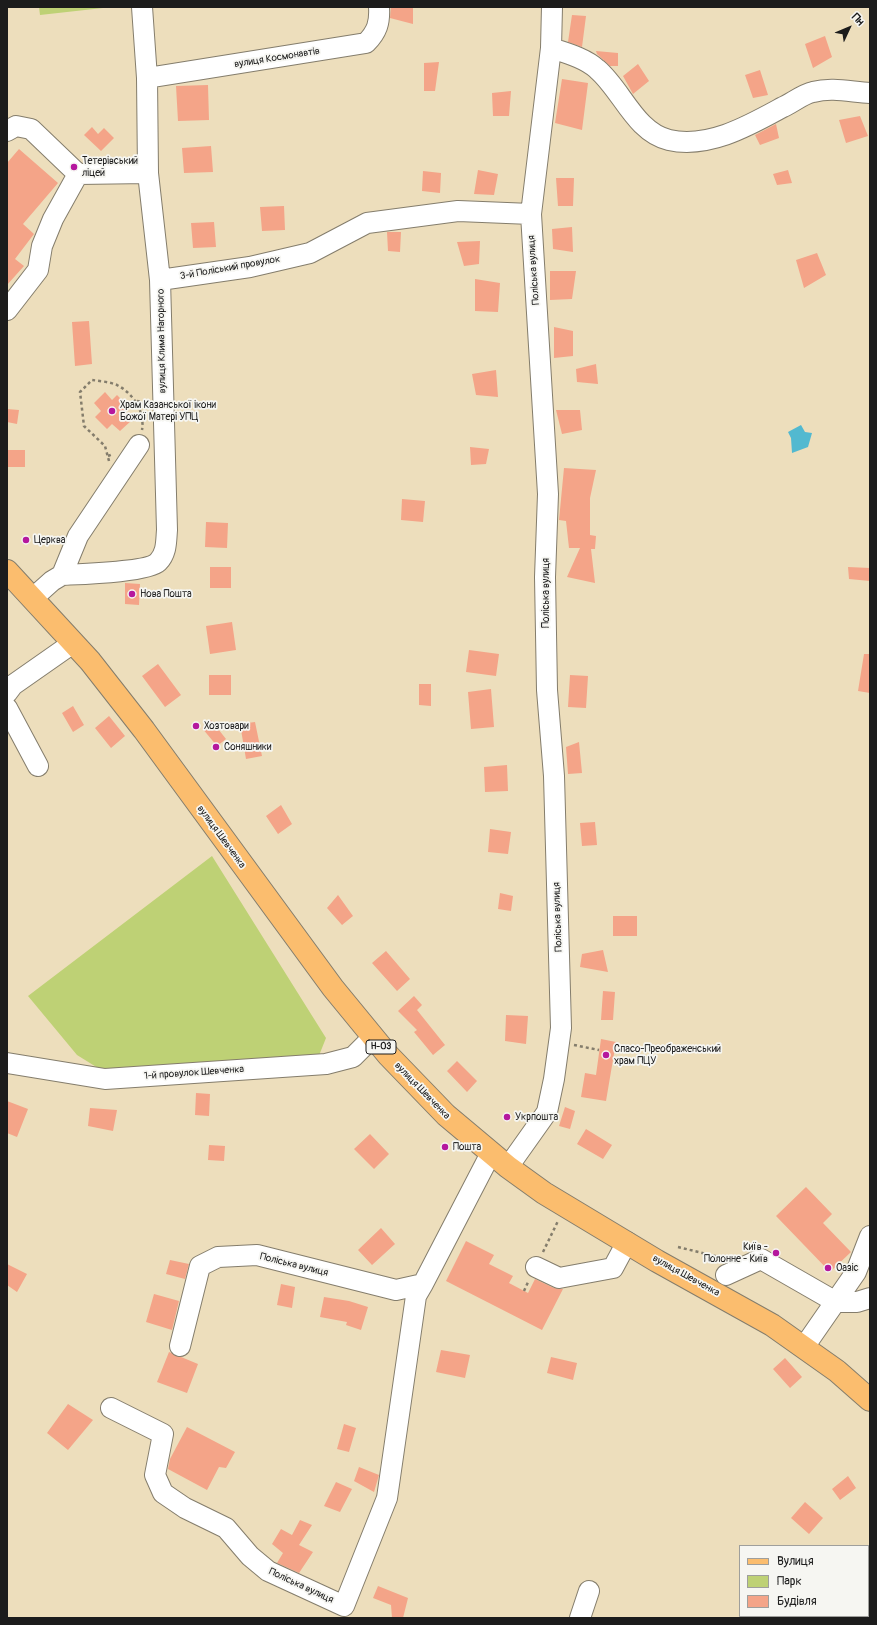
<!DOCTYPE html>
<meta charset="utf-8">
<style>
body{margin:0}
#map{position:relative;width:877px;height:1625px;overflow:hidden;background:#eddebc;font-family:Pangolin,sans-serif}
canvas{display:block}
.frame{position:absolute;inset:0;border:8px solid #1c1c1c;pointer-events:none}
.legend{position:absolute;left:739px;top:1545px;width:130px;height:72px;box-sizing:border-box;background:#f6f6f2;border:1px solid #9f9f9c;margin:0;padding:5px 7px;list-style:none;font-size:12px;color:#1c1c1c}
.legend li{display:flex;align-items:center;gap:8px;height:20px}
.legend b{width:20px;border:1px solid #9f9f9c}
.north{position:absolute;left:829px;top:8px;width:40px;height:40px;-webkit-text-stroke:3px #f6f6f2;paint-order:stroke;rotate:46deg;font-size:11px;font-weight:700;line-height:16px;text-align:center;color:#1c1c1c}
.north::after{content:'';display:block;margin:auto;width:14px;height:18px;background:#1c1c1c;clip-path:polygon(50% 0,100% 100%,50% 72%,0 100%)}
</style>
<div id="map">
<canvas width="877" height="1625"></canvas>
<div class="frame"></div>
<ul class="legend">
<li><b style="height:5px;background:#fbbd6e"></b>Вулиця</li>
<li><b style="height:11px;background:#bed175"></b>Парк</li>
<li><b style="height:11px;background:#f4a488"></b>Будівля</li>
</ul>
<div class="north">Пн</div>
</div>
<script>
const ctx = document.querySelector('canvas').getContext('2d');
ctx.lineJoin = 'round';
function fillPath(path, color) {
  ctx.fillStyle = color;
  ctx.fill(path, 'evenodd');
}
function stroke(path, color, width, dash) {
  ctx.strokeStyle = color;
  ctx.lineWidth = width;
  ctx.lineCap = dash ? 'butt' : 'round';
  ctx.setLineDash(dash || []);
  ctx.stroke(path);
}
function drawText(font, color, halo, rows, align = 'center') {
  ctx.font = font + ' Pangolin,sans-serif';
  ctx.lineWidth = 3.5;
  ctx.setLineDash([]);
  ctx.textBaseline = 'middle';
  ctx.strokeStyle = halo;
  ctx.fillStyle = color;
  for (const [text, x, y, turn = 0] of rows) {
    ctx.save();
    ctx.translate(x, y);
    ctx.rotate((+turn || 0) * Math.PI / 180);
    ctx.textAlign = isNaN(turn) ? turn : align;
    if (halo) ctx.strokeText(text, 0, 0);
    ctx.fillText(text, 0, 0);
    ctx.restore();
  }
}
fillPath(new Path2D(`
 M39,7h73l-72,8z
 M212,856l114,182 -8,20 -212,15 -29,-18 -49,-59z`), '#bed175');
fillPath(new Path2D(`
 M801,425l4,7 7,1 -4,14 -16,6 -1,-15 -3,-6z`), '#52b9d0');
fillPath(new Path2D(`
 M391,7h22v17l-23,-6z
 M572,15l14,1 -4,31 -14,-5z
 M825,36l7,21 -19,11 -8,-24z
 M596,51l22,2v13h-8l-13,-12z
 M439,62l-4,29h-11v-28z
 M638,64l11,17 -16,13 -10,-18z
 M760,70l8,25 -15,3 -8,-23z
 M562,79l26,4 -6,47 -27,-7z
 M208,85l1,35 -31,1 -2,-35z
 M511,91l-2,25h-16l-1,-23z
 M860,116l8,20 -22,7 -7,-23z
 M776,124l3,14 -19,7 -5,-10z
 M92,127l6,7 6,-6 10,10 -13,13 -17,-16z
 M211,146l2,26 -29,1 -2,-25z
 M19,149l39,34 -35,41 11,10 -19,25 9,7 -17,19v-122z
 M478,170l20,4 -4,21 -20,-1z
 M788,170l4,13 -15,2 -4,-11z
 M423,171l18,2 -1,20 -18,-2z
 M556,178h18l-1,28h-15z
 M284,206l1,24 -23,1 -2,-24z
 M214,222l2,25 -23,1 -2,-25z
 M572,227l1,25 -20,-3 -1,-20z
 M387,232h14l-1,20 -12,-1z
 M480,241l-1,23 -15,2 -7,-24z
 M817,253l9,22 -22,13 -8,-28z
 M550,271h26l-4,28 -22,1z
 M475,279l25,4 -2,29 -23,-1z
 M89,321l3,43 -17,2 -3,-44z
 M554,327l19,4v25l-19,2z
 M596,364l2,20 -21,-2 -1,-13z
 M496,370l2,27 -22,-2 -4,-21z
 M105,392l7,8 5,-5 12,12 -5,5 8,8 -12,11 -8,-7 -5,5 -12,-12 6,-6 -7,-8z
 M7,409l12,1 -2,14 -10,-2z
 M556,410h24l2,20 -20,4z
 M470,447l19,2 -3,15 -15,1z
 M8,450h17v17h-17z
 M564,468l32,2 -6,28v37l6,1 -1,13h-4l4,34 -28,-6 13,-29h-11l-3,-27 -7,-1z
 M402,499l23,2 -2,21 -22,-2z
 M206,522l22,1 -1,25 -22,-1z
 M210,567h21v21h-21z
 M848,567l22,1v13l-21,-2z
 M125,583l15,1 -1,21 -14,-1z
 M232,622l4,28 -26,4 -4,-28z
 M469,650l30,4 -3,22 -30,-4z
 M864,654h6v39l-12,-2z
 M158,664l23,31 -16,12 -23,-31z
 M209,675h22v20h-22z
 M570,675l18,1 -2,32 -18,-1z
 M419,684h12v22l-12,-1z
 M491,689l3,38 -23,2 -3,-37z
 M73,706l11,19 -11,7 -11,-19z
 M109,716l16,20 -14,12 -16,-20z
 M211,720l15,19 -9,7 -15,-18z
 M255,722l7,34 -16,3 -6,-35z
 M579,742l3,31 -14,1 -2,-27z
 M507,765l1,26 -23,1 -1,-25z
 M281,805l11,19 -14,10 -12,-18z
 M595,822l2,23 -15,1 -2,-23z
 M490,829l21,3 -3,22 -20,-2z
 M500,893l13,3 -2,15 -13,-2z
 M338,895l15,21 -11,9 -15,-17z
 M613,916h24v20h-24z
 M603,950l5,22 -28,-5 2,-13z
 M386,951l24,28 -13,12 -25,-28z
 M603,991l12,1 -2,28h-12z
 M414,996l8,9 -5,5 28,35 -12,10 -19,-23 3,-2 -19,-19z
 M506,1015l22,1 -2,28 -21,-3z
 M601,1039l15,3 -10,59 -25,-4 4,-24 11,2z
 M457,1061l20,20 -10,11 -20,-21z
 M196,1093l14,1 -1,22 -14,-1z
 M7,1101l21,8 -11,28 -10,-4z
 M565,1107l10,4 -5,18 -11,-3z
 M90,1108l27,2 -4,21 -25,-5z
 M586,1129l26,16 -9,14 -26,-15z
 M370,1134l19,20 -15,15 -20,-20z
 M209,1145l16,1 -1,15 -16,-1z
 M806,1187l26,27 -9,9 28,29 -21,20 -54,-56z
 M381,1228l14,16 -23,21 -14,-15z
 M466,1241l28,14 -5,9 24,12 -4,7 19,10 7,-14 19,9 9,1 -21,41 -96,-49z
 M170,1260l19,4 -4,15 -19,-5z
 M7,1264l20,10 -10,18 -10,-7z
 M281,1284l14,3 -3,21 -15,-3z
 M154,1294l25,7 -7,29 -26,-8z
 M324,1297l25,4 19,6 -7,23 -15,-5 1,-3 -27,-5z
 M441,1350l29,5 -5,23 -29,-6z
 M169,1352l29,12 -11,29 -30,-11z
 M551,1357l26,6 -4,17 -26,-7z
 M785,1358l17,19 -12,11 -17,-19z
 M68,1404l25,16 -25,30 -21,-17z
 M344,1424l12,4 -7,24 -12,-3z
 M187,1427l48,25 -9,16 -7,-1 -12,23 -39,-21 2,-10z
 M359,1467l20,8 -5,17 -20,-11z
 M848,1476l8,12 -16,12 -8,-11z
 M336,1482l16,7 -12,23 -16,-6z
 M805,1502l18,16 -14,16 -18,-16z
 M300,1520l12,5 -13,20 14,7 -14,21 -22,-10 6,-10 -11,-9 9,-15 11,6z
 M378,1586l30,12 -5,20h-11l-1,-13 -18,-7z`), '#f4a488');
const minor = new Path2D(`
 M551,48c15,5 34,10 46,21 25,21 38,63 72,71 40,9 81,-15 114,-33 9,-4 20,-13 30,-15 19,-5 38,0 57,1
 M147,78l219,-35c11,-11 14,-20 13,-36
 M7,131l9,-5 15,3 47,45 70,-1
 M160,280l90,-13 60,-14 57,-30 91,-12 73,3
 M7,310l31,-40 4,-24 11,-27 25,-45
 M62,575l16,-39 61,-91
 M33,598l19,-17 10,-6c18,-1 86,-3 96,-13 9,-9 8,-21 9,-32l-7,-250 -12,-107 -1,-95 -5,-71
 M7,693l6,-8 60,-42
 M7,708l31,58
 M7,1063l98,16 221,-15 27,-7 20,-20
 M508,1167l39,-55 7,-33 7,-51 -7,-252 -7,-86 -2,-113 3,-83 -17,-280 20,-166 1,-41
 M536,1267l23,11 54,-10 14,-26
 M726,1275l35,-16 75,43h21l13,-4
 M180,1346l20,-80 18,-9 39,-2 139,35 27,-6 68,-131
 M804,1347l52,-75 14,-36
 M111,1408l52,26 -8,41 8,18 22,15 41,20 24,28 18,15 76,35 43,-108 29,-202 7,-12
 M580,1618l9,-27`);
const major = new Path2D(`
 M7,571l83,90 54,69 189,258 55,67 58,60 62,52 36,26 113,68 115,64 65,46 33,29`);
stroke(minor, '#847d6c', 22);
stroke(major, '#847d6c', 24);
stroke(new Path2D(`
 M137,401l11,2
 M108,456l5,-2
 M109,461l-4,-15 -21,-20 -4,-34 12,-12c8,1 18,2 25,5 17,9 28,27 25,45
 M574,1045l25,5
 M678,1247l45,11
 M543,1252l15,-31
 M524,1291l5,-11`), '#847d6c', 2.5, [3, 3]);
stroke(minor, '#fff', 20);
stroke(major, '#fbbd6e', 22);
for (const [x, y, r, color] of [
 [74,167,4,"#b5179e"],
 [112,411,4,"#b5179e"],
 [26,540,4,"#b5179e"],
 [132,594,4,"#b5179e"],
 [196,726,4,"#b5179e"],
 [216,747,4,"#b5179e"],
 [606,1055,4,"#b5179e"],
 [507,1117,4,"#b5179e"],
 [445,1147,4,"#b5179e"],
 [776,1253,4,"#b5179e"],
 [828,1268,4,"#b5179e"]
]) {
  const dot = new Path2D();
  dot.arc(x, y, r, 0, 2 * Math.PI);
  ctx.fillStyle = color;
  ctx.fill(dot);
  stroke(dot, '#f6f6f2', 1.5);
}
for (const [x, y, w] of [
 [381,1047,30]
]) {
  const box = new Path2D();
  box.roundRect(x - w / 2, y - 7, w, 14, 3);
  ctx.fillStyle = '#f6f6f2';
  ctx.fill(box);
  stroke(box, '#1c1c1c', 1);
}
drawText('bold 9px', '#1c1c1c', null, [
 ["Н-03",381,1047]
]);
drawText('10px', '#1c1c1c', '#f6f6f2', [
 ["вулиця Космонавтів",277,58,-9],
 ["3-й Поліський провулок",230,268,-10],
 ["Поліська вулиця",534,270,-94],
 ["вулиця Клима Нагорного",162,341,-91],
 ["Поліська вулиця",546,593,-90],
 ["вулиця Шевченка",221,837,54],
 ["Поліська вулиця",558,917,-92],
 ["1-й провулок Шевченка",194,1073,-4],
 ["вулиця Шевченка",422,1091,46],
 ["Поліська вулиця",294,1265,14],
 ["вулиця Шевченка",686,1276,29],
 ["Поліська вулиця",301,1586,25]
]);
drawText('10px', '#1c1c1c', '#f6f6f2', [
 ["Тетерівський",82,161],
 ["ліцей",82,173],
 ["Храм Казанської ікони",120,405],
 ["Божої Матері УПЦ",120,417],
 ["Церква",34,540],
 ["Нова Пошта",140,594],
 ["Хозтовари",204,726],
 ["Соняшники",224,747],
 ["Спасо-Преображенський",614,1049],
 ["храм ПЦУ",614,1061],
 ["Укрпошта",515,1117],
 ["Пошта",453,1147],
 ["Київ -",768,1247,"right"],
 ["Полонне - Київ",768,1259,"right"],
 ["Оазіс",836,1268]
], 'left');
</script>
